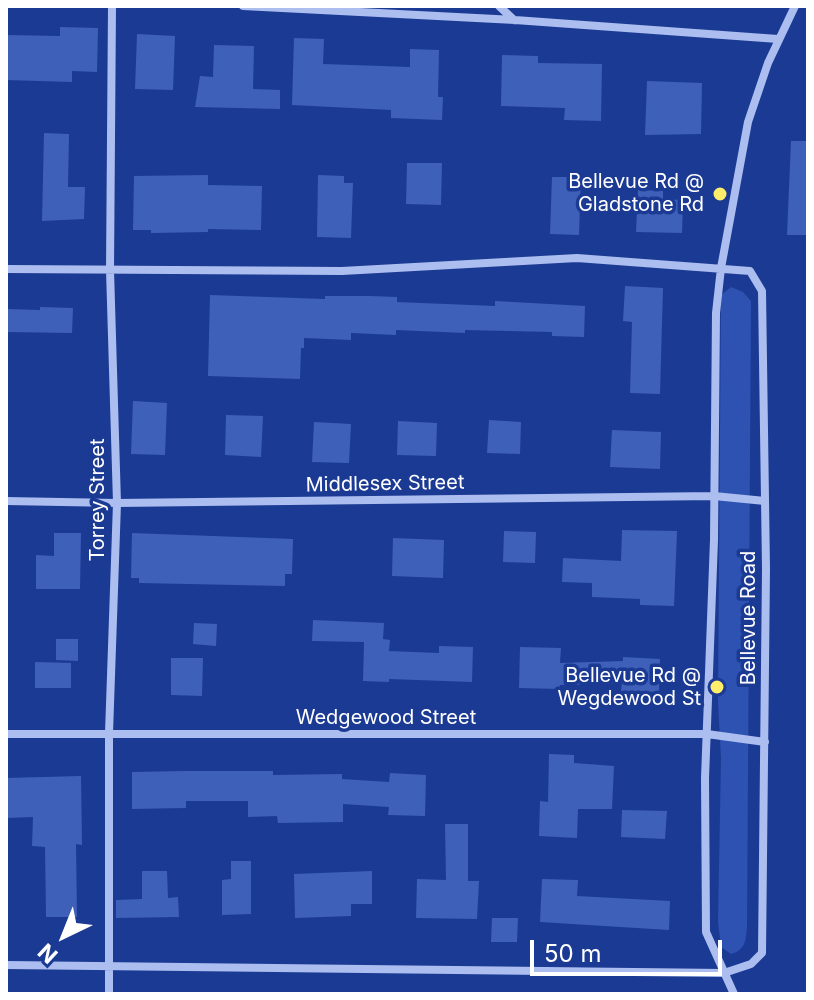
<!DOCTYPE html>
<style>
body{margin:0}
#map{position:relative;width:814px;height:1000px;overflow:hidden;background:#1b3a93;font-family:Inter,sans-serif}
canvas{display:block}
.frame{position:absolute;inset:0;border:8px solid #fff;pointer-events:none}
.north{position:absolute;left:24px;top:896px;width:80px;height:80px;-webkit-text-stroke:6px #1b3a93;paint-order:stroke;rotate:223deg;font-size:22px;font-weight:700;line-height:32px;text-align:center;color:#fff}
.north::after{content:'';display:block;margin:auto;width:28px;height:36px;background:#fff;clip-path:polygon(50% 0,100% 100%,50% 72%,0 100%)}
.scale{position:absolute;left:530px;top:940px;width:192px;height:36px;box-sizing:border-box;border:4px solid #fff;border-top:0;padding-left:10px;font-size:24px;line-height:28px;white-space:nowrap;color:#fff;-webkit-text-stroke:6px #1b3a93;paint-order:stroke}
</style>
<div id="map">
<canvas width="814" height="1000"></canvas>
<div class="frame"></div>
<div class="north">N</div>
<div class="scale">50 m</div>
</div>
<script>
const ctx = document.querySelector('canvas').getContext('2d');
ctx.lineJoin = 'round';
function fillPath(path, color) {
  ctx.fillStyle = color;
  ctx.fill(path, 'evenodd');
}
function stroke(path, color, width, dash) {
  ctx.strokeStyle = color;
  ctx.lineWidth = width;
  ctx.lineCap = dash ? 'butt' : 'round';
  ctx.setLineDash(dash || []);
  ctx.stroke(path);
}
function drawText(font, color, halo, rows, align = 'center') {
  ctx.font = font + ' Inter,sans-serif';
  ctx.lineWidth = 7;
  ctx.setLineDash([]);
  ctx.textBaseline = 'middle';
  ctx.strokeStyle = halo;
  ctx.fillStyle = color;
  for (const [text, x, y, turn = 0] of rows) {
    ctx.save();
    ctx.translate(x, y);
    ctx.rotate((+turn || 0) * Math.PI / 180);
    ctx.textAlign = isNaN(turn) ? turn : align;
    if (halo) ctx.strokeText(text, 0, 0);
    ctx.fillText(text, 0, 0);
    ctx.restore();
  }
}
fillPath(new Path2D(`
 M731,287l12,5 8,9 -4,625c-1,13 -1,24 -16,28l-10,-7 -3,-25 3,-164 -3,-56 3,-407z`), '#2e52b2');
fillPath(new Path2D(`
 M60,27l38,1 -1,44 -25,-1v11l-66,-2v-45l54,1z
 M137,34l38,2 -2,54 -38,-1z
 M294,38l30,1 -1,25 87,3v-18l29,1 -1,47h5l-1,23 -51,-2v-8l-99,-5z
 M214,45l40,1 -1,43 27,1v19l-85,-2 5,-31 13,1z
 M502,55l36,1v7l64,1 -1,57 -37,-1 1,-12 -64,-2z
 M647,81l55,2 -1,51 -56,1z
 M44,133l25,1 -1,53h17l-1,32 -42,2z
 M791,141h17v94h-21z
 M407,163h35l-1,42 -35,-1z
 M208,175v10l54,1 -1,44 -53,-1v3l-57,1v-3h-18l1,-54z
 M318,175l26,1v7h9l-2,55 -34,-1z
 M552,177h29l-2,58 -29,-1z
 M638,190l25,1v8l20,1 -1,33 -46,-1z
 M625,286l38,2 -3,106 -30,-1 2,-71 -9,-1z
 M210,295l115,4v-3h44l28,1v5l98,4v-5l90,5 -1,31 -32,-1v-4l-87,-2v3l-69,-3v5l-45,-2v7l-47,-2v10h-3l-1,31 -92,-3z
 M40,307l33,1 -1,25 -66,-1v-23l34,1z
 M133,401l34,2 -2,52 -34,-1z
 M226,415l37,1 -2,41 -36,-2z
 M489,420l32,2 -1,32 -33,-1z
 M398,421l39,2 -1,33 -39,-1z
 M314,422l37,2 -2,39 -37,-1z
 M612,430l49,2 -1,37 -50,-2z
 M622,530l55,1 -3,75 -34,-1v-6l-48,-2v-14l-30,-1 1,-24 58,3z
 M504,531l32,1 -1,31 -32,-1z
 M54,533h27l-1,56h-44v-34l18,1z
 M132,533l161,6 -1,35h-7v12l-146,-3v-5h-8z
 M393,538l51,2 -1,38 -51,-2z
 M313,620l71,3 -1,16 7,1 -1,11 50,2v-7l34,1 -1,35 -83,-3v3l-26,-1 1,-39 -52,-1z
 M194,623l23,1 -1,22 -23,-2z
 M56,639h22v22l-22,-1z
 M520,647l41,1 -1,15 63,-2v-4l37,2 -1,33 -38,-1 1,-8 -62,2 -1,4 -40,-1z
 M171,658h32l-1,38 -31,-1z
 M35,662l36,1v25h-36z
 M549,754l25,1v8l40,3 -2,43h-34l-1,29 -38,-2 1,-35 8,1z
 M185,771h88v4l69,-1v5l47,3 1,-9 36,2 -1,41 -37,-1 1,-8 -46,-3v18l-65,1 -1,-7 -29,1v-16h-62v7l-54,1v-37z
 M81,776l1,69 -6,-1 1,73h-31l-1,-70 -13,-1 1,-29 -27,1v-40z
 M622,810l45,1 -2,28 -44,-2z
 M445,824h23v57h11l-2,38 -61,-1 1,-39 29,1z
 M231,861h20v53l-29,1v-35l9,-1z
 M142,871h25l1,27 10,-1 1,20 -63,1v-18l26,-1z
 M372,871v33h-21v12l-56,2 -1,-44z
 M542,879l36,1 -1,16 93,5 -1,29 -129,-8z
 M492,918h26l-1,24h-26z`), '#3f60b9');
stroke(new Path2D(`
 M243,6l272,14 263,19
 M499,6l15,14
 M6,269l336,2 235,-13 173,13 12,20 4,278 -4,384 -11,11 -27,9 -718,-8
 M6,501l111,2 597,-7 51,5
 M6,734h701l58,8
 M109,994v-261l8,-230 -7,-233 2,-264
 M734,994l-28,-62 -1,-154 9,-238 2,-227 5,-45 27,-146 20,-59 27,-57`), '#acbeef', 8);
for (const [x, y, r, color] of [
 [720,194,8,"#ffee6a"],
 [717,687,8,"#ffee6a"]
]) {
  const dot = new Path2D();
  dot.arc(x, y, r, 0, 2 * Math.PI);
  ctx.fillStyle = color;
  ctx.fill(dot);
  stroke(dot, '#1b3a93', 3);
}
drawText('20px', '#fff', '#1b3a93', [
 ["Bellevue Rd @",704,182],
 ["Gladstone Rd",704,205],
 ["Bellevue Rd @",701,676],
 ["Wegdewood St",701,699]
], 'right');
drawText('20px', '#fff', '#1b3a93', [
 ["Middlesex Street",385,484,-1],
 ["Torrey Street",98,500,-90],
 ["Bellevue Road",749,618,-90],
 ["Wedgewood Street",386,718]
]);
</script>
